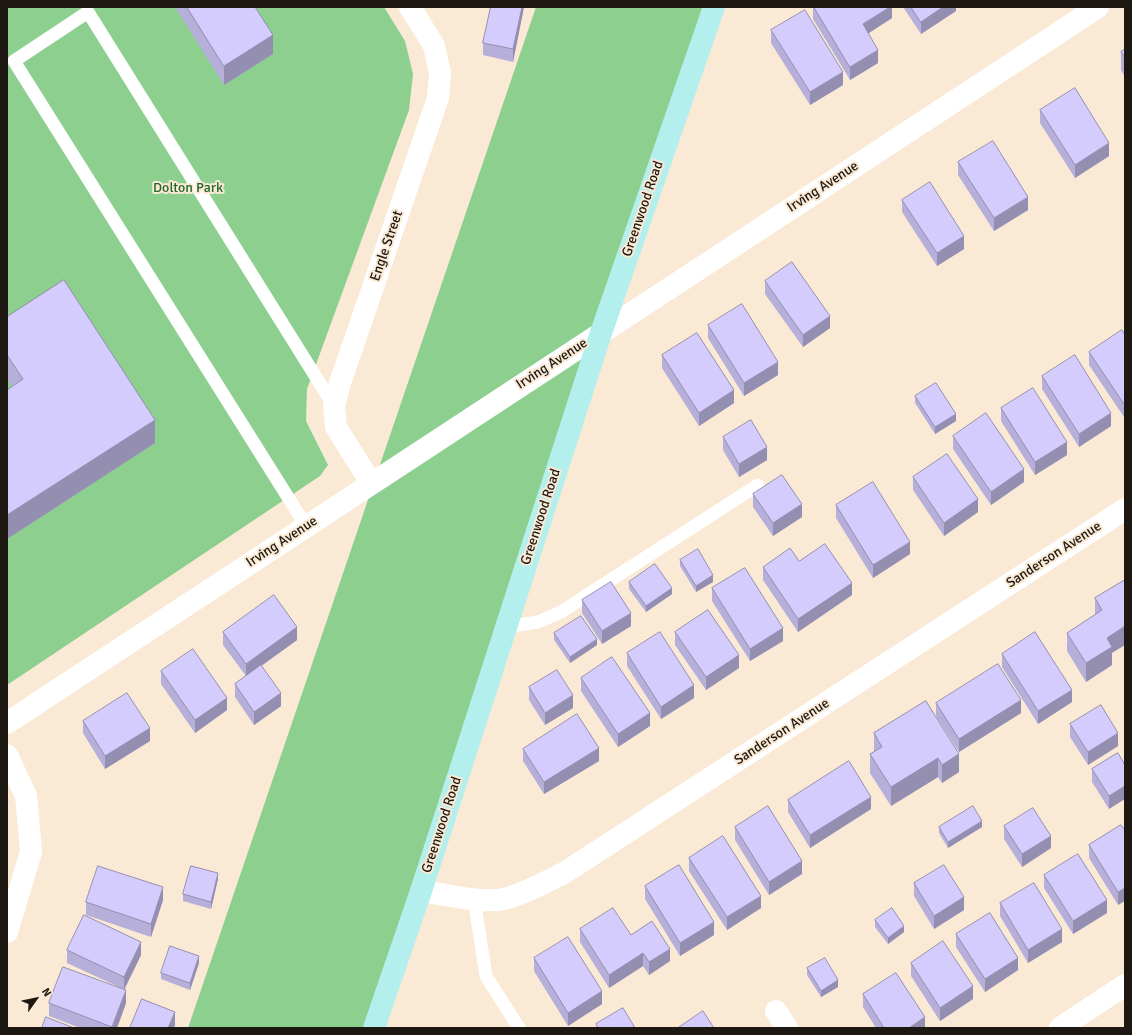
<!DOCTYPE html>
<style>
body{margin:0}
#map{position:relative;width:1132px;height:1035px;overflow:hidden;background:#f9e9d5;font-family:Signika,sans-serif}
canvas{display:block}
.frame{position:absolute;inset:0;border:8px solid #1d1811;pointer-events:none}
.north{position:absolute;left:16px;top:979px;width:40px;height:40px;-webkit-text-stroke:3px #f9e9d5;paint-order:stroke;rotate:57deg;font-size:11px;font-weight:700;line-height:16px;text-align:center;color:#1d1811}
.north::after{content:'';display:block;margin:auto;width:14px;height:18px;background:#1d1811;clip-path:polygon(50% 0,100% 100%,50% 72%,0 100%)}
</style>
<div id="map">
<canvas width="1132" height="1035"></canvas>
<div class="frame"></div>
<div class="north">N</div>
</div>
<script>
const ctx = document.querySelector('canvas').getContext('2d');
ctx.lineJoin = 'round';
function fillPath(path, color) {
  ctx.fillStyle = color;
  ctx.fill(path, 'evenodd');
}
function stroke(path, color, width, dash) {
  ctx.strokeStyle = color;
  ctx.lineWidth = width;
  ctx.lineCap = dash ? 'butt' : 'round';
  ctx.setLineDash(dash || []);
  ctx.stroke(path);
}
function drawText(font, color, halo, rows, align = 'center') {
  ctx.font = font + ' Signika,sans-serif';
  ctx.lineWidth = 4;
  ctx.setLineDash([]);
  ctx.textBaseline = 'middle';
  ctx.strokeStyle = halo;
  ctx.fillStyle = color;
  for (const [text, x, y, turn = 0] of rows) {
    ctx.save();
    ctx.translate(x, y);
    ctx.rotate((+turn || 0) * Math.PI / 180);
    ctx.textAlign = isNaN(turn) ? turn : align;
    if (halo) ctx.strokeText(text, 0, 0);
    ctx.fillText(text, 0, 0);
    ctx.restore();
  }
}
fillPath(new Path2D(`
 M7,7h377l21,34 8,33 -4,36 -102,279 -1,32 22,44 -8,11 -313,209z
 M536,7h178l-347,1021h-179z`), '#8ccf8f');
stroke(new Path2D(`
 M306,526l-292,-465 74,-49 246,394
 M506,627l32,-5 23,-10 197,-127
 M474,899l12,77 33,52`), '#fff', 13);
stroke(new Path2D(`
 M371,483l-35,-56 -2,-21 6,-23 98,-285 2,-25 -6,-27 -24,-39
 M7,723l1091,-716
 M7,755l19,41 5,56 -24,80
 M421,891c23,3 61,13 83,8 21,-5 41,-17 60,-26l561,-364
 M776,1011l11,17
 M1060,1028l65,-43`), '#fff', 22);
stroke(new Path2D(`
 M374,1028l47,-137 180,-558 113,-326`), '#b3efed', 22);
fillPath(new Path2D(`
 M175,7h80l18,47 -49,31z
 M491,7h33l-11,55 -30,-7v-12z
 M813,7h79v11l-24,15 10,30 -28,17 -37,-61z
 M903,7h53v4l-35,23z
 M771,30l72,55 -33,20 -39,-62z
 M1125,49v28l-4,-7v-18z
 M1040,110l69,46 -34,22 -35,-55z
 M958,162l70,48 -34,21 -36,-56z
 M902,200l62,49 -27,17 -35,-54z
 M765,281l65,47 -27,19 -38,-53z
 M7,317l148,126 -148,96v-149l5,-4 -5,-7z
 M708,325l70,50 -34,21 -36,-58z
 M1125,335v81l-1,1 -35,-52v-13z
 M662,355l72,48 -35,23 -37,-58z
 M1042,376l69,50 -32,21 -37,-58z
 M915,396l41,25 -21,13 -20,-31z
 M1001,408l66,47 -32,20 -34,-54z
 M953,436l71,46 -33,23 -38,-56z
 M723,437l44,23 -28,17 -16,-27z
 M913,477l65,35 -34,24 -31,-46z
 M753,494l49,23 -29,19 -20,-29z
 M836,505l74,49 -37,24 -37,-60z
 M680,560l33,22 -17,10 -16,-26z
 M799,561l53,34 -54,37 -35,-52v-13z
 M1125,580l-13,73v12l-26,17 -19,-31v-18l28,-18v-17z
 M629,582l43,12 -26,18 -17,-23z
 M712,588l71,53 -33,20 -38,-60z
 M582,600l49,26 -29,18 -20,-31z
 M223,632l74,8 -36,26 20,40 -27,19 -19,-28v-13l11,-8 -23,-31z
 M675,632l64,36 -33,22 -31,-45z
 M554,633l43,12 -27,18 -16,-23z
 M627,653l67,45 -33,21 -34,-53z
 M1002,654l70,48 -34,22 -36,-57z
 M161,671l66,39 -32,23 -34,-49z
 M581,678l69,48 -32,21 -37,-56z
 M529,687l44,21 -28,17 -16,-25z
 M926,701l33,71 -17,11 -4,-6 -47,29 -21,-33v-19l4,-2v-19z
 M936,703l85,10 -62,39 -23,-36z
 M83,721l67,20 -45,28 -22,-36z
 M1070,724l48,22 -30,19 -18,-28z
 M523,749l76,12 -55,33 -21,-33z
 M1118,753l-9,56 -17,-27v-13z
 M788,800l83,9 -61,39 -22,-36z
 M1121,825l-3,80 -29,-47v-13z
 M1004,826l47,22 -29,19 -18,-28z
 M735,827l67,47 -33,21 -34,-55z
 M939,827h43l-34,21 -9,-15z
 M689,858l72,50 -34,22 -38,-59z
 M1044,875l63,38 -34,21 -29,-46z
 M218,879l-7,30 -28,-8v-7z
 M914,883l50,27 -30,19 -20,-33z
 M645,886l69,49 -34,21 -35,-57z
 M163,900l-12,37 -65,-22v-13z
 M1000,903l62,39 -34,21 -28,-47z
 M875,920l29,12 -16,12 -13,-17z
 M580,929l51,6 39,26 -21,14 -6,-9 -34,22 -29,-46z
 M956,934l62,36 -33,22 -29,-45z
 M67,950l74,5 -17,35 2,13 -9,25h-37l-31,-12v-13l72,-15 -54,-25z
 M534,958l68,46 -34,22 -34,-55z
 M199,963l-9,27 -29,-11v-6z
 M911,963l62,36 -33,22 -29,-45z
 M807,968l31,19 -17,10 -14,-22z
 M863,994l62,34h-49l-13,-21z`), '#b6afda');
fillPath(new Path2D(`
 M522,7h2l-11,55v-13z
 M890,7h2v11l-29,19v-13z
 M943,7h13v4l-35,23v-12z
 M8,17v19l-1,1v-19z
 M273,35v19l-49,31v-19z
 M878,50v13l-28,17v-13z
 M843,72v13l-33,20v-13z
 M1109,143v13l-34,22v-13z
 M1028,197v13l-34,21v-13z
 M964,236v13l-27,17v-13z
 M830,316v12l-27,19v-12z
 M778,362v13l-34,21v-13z
 M734,390v13l-35,23v-13z
 M1125,403v13l-1,1v-13z
 M1111,413v13l-32,21v-13z
 M956,414v7l-21,13v-7z
 M155,420v23l-148,96v-24z
 M1067,442v13l-32,20v-13z
 M767,447v13l-28,17v-13z
 M1024,469v13l-33,23v-13z
 M978,499v13l-34,24v-13z
 M802,504v13l-29,19v-13z
 M910,542v12l-37,24v-13z
 M713,575v7l-17,10v-6z
 M852,583v12l-54,37v-13z
 M672,588v6l-26,18v-6z
 M631,613v13l-29,18v-13z
 M1125,626v19l-13,8v12l-26,17v-19l21,-25z
 M297,627v13l-51,37v-13z
 M783,628v13l-33,20v-12z
 M597,639v6l-27,18v-6z
 M739,655v13l-33,22v-13z
 M694,685v13l-33,21v-12z
 M1072,690v12l-34,22v-13z
 M281,693v13l-27,19v-13z
 M573,695v13l-28,17v-12z
 M227,698v12l-32,23v-13z
 M1021,700v13l-62,39v-13z
 M650,713v13l-32,21v-13z
 M150,728v13l-45,28v-13z
 M1118,733v13l-30,19v-13z
 M599,748v13l-55,33v-12z
 M959,754v18l-17,11v-18z
 M938,758v19l-47,29v-19z
 M1125,786v13l-16,10v-13z
 M871,797v12l-61,39v-13z
 M982,821v6l-34,21v-6z
 M1051,836v12l-29,19v-13z
 M802,861v13l-33,21v-13z
 M218,873v6l-7,30v-7z
 M163,887v13l-12,37v-13z
 M1125,888v13l-7,4v-13z
 M761,896v12l-34,22v-13z
 M964,897v13l-30,19v-13z
 M1107,900v13l-34,21v-13z
 M714,922v13l-34,21v-13z
 M904,926v6l-16,12v-6z
 M1062,929v13l-34,21v-13z
 M141,942v13l-17,35v-13z
 M670,949v12l-21,14v-13z
 M643,953v13l-34,22v-13z
 M199,956v7l-9,27v-7z
 M1018,958v12l-33,22v-13z
 M838,980v7l-17,10v-6z
 M973,986v13l-33,22v-13z
 M126,990v13l-9,25h-5z
 M602,991v13l-34,22v-13z
 M175,1012v13l-1,3h-6z
 M925,1017v11h-16z`), '#948fb1');
const building = new Path2D(`
 M187,7h68l18,28 -49,31z
 M491,7h31l-9,42 -30,-6z
 M814,7h76l-27,17 15,26 -28,17z
 M911,7h32l-22,15z
 M805,10l38,62 -33,20 -39,-62z
 M1125,49v9l-4,-6z
 M1075,88l34,55 -34,22 -35,-55z
 M993,141l35,56 -34,21 -36,-56z
 M930,182l34,54 -27,17 -35,-53z
 M792,262l38,54 -27,19 -38,-54z
 M64,280l91,140 -148,95v-125l16,-11 -16,-24v-38z
 M742,304l36,58 -34,21 -36,-58z
 M1122,330l3,5v68l-1,1 -35,-52z
 M697,333l37,57 -35,23 -37,-58z
 M1075,355l36,58 -32,21 -37,-58z
 M936,383l20,31 -21,13 -20,-31z
 M1033,388l34,54 -32,20 -34,-54z
 M986,413l38,56 -33,23 -38,-56z
 M751,420l16,27 -28,17 -16,-27z
 M947,454l31,45 -34,24 -31,-46z
 M782,475l20,29 -29,19 -20,-29z
 M873,482l37,60 -37,23 -37,-60z
 M825,544l27,39 -54,36 -35,-52 27,-19 9,13z
 M698,549l15,26 -17,11 -16,-26z
 M655,564l17,24 -26,18 -17,-24z
 M745,568l38,60 -33,21 -38,-61z
 M1125,580v46l-18,12 5,9 -26,16 -19,-30 35,-23 -7,-12z
 M611,582l20,31 -29,18 -20,-31z
 M274,595l23,32 -51,37 -23,-32z
 M708,610l31,45 -33,22 -31,-45z
 M581,616l16,23 -27,18 -16,-24z
 M660,632l34,53 -33,22 -34,-54z
 M1035,632l37,58 -34,21 -36,-57z
 M193,649l34,49 -32,22 -34,-49z
 M612,657l38,56 -32,21 -37,-56z
 M998,664l23,36 -62,39 -23,-36z
 M261,665l20,28 -27,19 -19,-28z
 M557,670l16,25 -28,18 -16,-26z
 M127,693l23,35 -45,28 -22,-35z
 M926,701l33,53 -17,11 -4,-7 -47,29 -21,-33 12,-7 -8,-14z
 M1101,705l17,28 -30,19 -18,-28z
 M577,714l22,34 -55,34 -21,-33z
 M1118,753l7,12v21l-16,10 -17,-27z
 M849,761l22,36 -61,38 -22,-35z
 M768,806l34,55 -33,21 -34,-55z
 M973,806l9,15 -34,21 -9,-15z
 M1033,808l18,28 -29,18 -18,-28z
 M1121,825l4,5v58l-7,4 -29,-47z
 M723,836l38,60 -34,21 -38,-59z
 M1078,854l29,46 -34,21 -29,-46z
 M679,865l35,57 -34,21 -35,-57z
 M944,865l20,32 -30,19 -20,-33z
 M98,866l65,21 -12,37 -65,-22z
 M191,866l27,7 -7,29 -28,-8z
 M1034,883l28,46 -34,21 -28,-47z
 M613,908l18,27 21,-14 18,28 -21,13 -6,-9 -34,22 -29,-46z
 M892,908l12,18 -16,12 -13,-18z
 M990,913l28,45 -33,21 -29,-45z
 M84,915l57,27 -17,35 -57,-27z
 M568,937l34,54 -34,22 -34,-55z
 M943,941l30,45 -33,22 -29,-45z
 M170,946l29,10 -9,27 -29,-10z
 M825,958l13,22 -17,11 -14,-23z
 M63,967l63,23 -14,37 -63,-24z
 M896,973l29,44 -16,11h-25l-21,-34z
 M142,999l33,13 -7,16h-38z
 M623,1008l12,20h-37l-2,-4z
 M703,1011l11,17h-36z
 M46,1017l28,11h-32z`);
fillPath(building, '#d4ccfd');
stroke(building, '#948fb1', 1);
drawText('14px', '#1d1811', '#f9e9d5', [
 ["Irving Avenue",823,187,-33],
 ["Greenwood Road",643,209,-71],
 ["Engle Street",387,246,-71],
 ["Irving Avenue",552,364,-33],
 ["Greenwood Road",541,517,-72],
 ["Irving Avenue",282,542,-33],
 ["Sanderson Avenue",1054,555,-33],
 ["Sanderson Avenue",782,732,-33],
 ["Greenwood Road",442,825,-72]
]);
drawText('14px', '#22662a', '#f9e9d5', [
 ["Dolton Park",188,188]
]);
</script>
